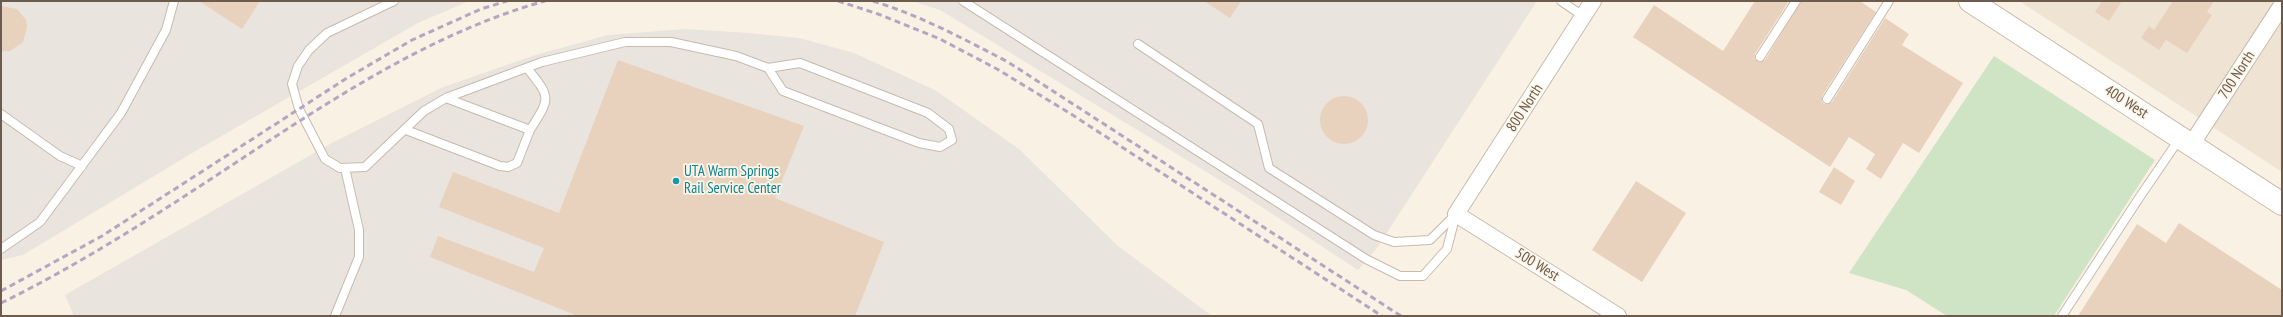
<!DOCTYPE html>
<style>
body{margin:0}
#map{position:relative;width:2283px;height:317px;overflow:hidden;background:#f9f2e4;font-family:"PT Sans Narrow",sans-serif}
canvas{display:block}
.frame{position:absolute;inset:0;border:2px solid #6d5b4d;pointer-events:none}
</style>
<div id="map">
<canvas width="2283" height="317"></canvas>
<div class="frame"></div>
</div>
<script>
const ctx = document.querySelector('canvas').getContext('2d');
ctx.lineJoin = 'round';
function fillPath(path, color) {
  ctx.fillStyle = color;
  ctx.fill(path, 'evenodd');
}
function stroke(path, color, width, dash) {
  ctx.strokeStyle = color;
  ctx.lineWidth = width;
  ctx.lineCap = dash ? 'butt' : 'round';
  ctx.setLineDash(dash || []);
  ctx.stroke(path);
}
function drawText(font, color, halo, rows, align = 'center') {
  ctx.font = font + ' "PT Sans Narrow",sans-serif';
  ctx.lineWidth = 3.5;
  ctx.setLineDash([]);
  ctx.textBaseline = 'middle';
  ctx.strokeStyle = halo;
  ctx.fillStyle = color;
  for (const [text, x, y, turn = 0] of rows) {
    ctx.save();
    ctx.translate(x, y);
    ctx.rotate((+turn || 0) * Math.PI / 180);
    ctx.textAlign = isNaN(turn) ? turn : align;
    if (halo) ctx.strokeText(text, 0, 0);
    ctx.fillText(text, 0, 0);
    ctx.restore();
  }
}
fillPath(new Path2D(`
 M2019,1h263v171z`), '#efe4d3');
fillPath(new Path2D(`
 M1,1h468l-51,22 -219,126 -176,106 -22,5z
 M912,1h625l-160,247 -19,22 -127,-83 -291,-177z
 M685,29l64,4 50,5 55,15 81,37 84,59 98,96 95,71h-1138l-9,-21 265,-151 111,-56 91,-32 76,-21z`), '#e9e4de');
fillPath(new Path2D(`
 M1994,56l161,104 -101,156h-107l-41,-26 -57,-17z`), '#cfe4c5');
fillPath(new Path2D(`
 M199,1h61l-18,28z
 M1204,1h37l-11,17z
 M1755,1h34l-34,53v5l4,3 6,-2 36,-59h59l16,11 -54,84v5l2,3 8,-2 53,-84 24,16 -7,11 61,38 -44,70 -16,-10 -22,36 -15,-10 9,-15 -26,-17 -19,30 -197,-130 21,-32 69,46z
 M2102,1h20l-13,20 -14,-9z
 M2173,1h41l-7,11 5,3 -25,38 -21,-13 -7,10 -18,-12 8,-12 5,4z
 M1,6l16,3 9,11 1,7 -4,15 -13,9h-9z
 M618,60l186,66 -29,72 109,44 -29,74h-277l-148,-59 8,-21 96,36 10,-24 -105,-41 14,-35 106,41z
 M1320 120a24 24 0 1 1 48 0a24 24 0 1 1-48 0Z
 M1834,167l21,14 -14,24 -22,-13z
 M1636,181l50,32 -44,69 -50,-32z
 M2179,223l103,67v26h-204l59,-92 29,19z`), '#e8d2bd');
const lane = new Path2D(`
 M394,1l-67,32 -18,17 -11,16 -6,18 7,25 26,50 15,9 25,-1 59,-56 22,-13 96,-36 83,-20h46l65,14 32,12 32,-5 128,50 21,16 3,11 -12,7 -21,-4 -136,-52 -15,-23
 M963,1l403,258 34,17h23l24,-27 9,-35
 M1561,1l22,15
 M1138,44l120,80 11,44 105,67 20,7 36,-2 26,-26
 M1760,57l36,-56
 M527,68c24,30 24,29 3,62
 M1827,99l62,-98
 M1,114l59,42 22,10
 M406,130l94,36 8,1 9,-4 13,-33 -84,-32
 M1,249l39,-27 81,-109 45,-83 8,-29
 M335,316l24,-59v-27l-14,-62
 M2062,316l77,-118 41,-60`);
const street = new Path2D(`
 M1593,1l-137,213 162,102
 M2191,145l91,-140`);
const secondary = new Path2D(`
 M1970,1l312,203`);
stroke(lane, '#c8baac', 10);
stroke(street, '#c8baac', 18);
stroke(secondary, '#cbbbab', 24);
stroke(lane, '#fff', 8);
stroke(street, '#fff', 16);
stroke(secondary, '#fff', 22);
stroke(new Path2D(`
 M838,1l40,13 62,25 57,30 74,45 311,202
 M873,1c48,15 91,38 135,61l393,254
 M1,291l101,-55 245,-158 65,-38 69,-31 26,-8
 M1,303c92,-45 178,-103 263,-159 89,-58 178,-114 281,-143`), '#b5a5c0', 3, [6, 4]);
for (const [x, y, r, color] of [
 [676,181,4,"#0f9aa8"]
]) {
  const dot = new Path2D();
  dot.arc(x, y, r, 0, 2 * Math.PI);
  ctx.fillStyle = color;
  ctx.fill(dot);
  stroke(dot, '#fcf6e9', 1.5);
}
drawText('15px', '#6d5b4d', '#fcf6e9', [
 ["700 North",2237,75,-57],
 ["400 West",2126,102,33],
 ["800 North",1525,108,-57],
 ["500 West",1537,265,32]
]);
drawText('15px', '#0d838f', '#fcf6e9', [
 ["UTA Warm Springs",684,172],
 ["Rail Service Center",684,189]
], 'left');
</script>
